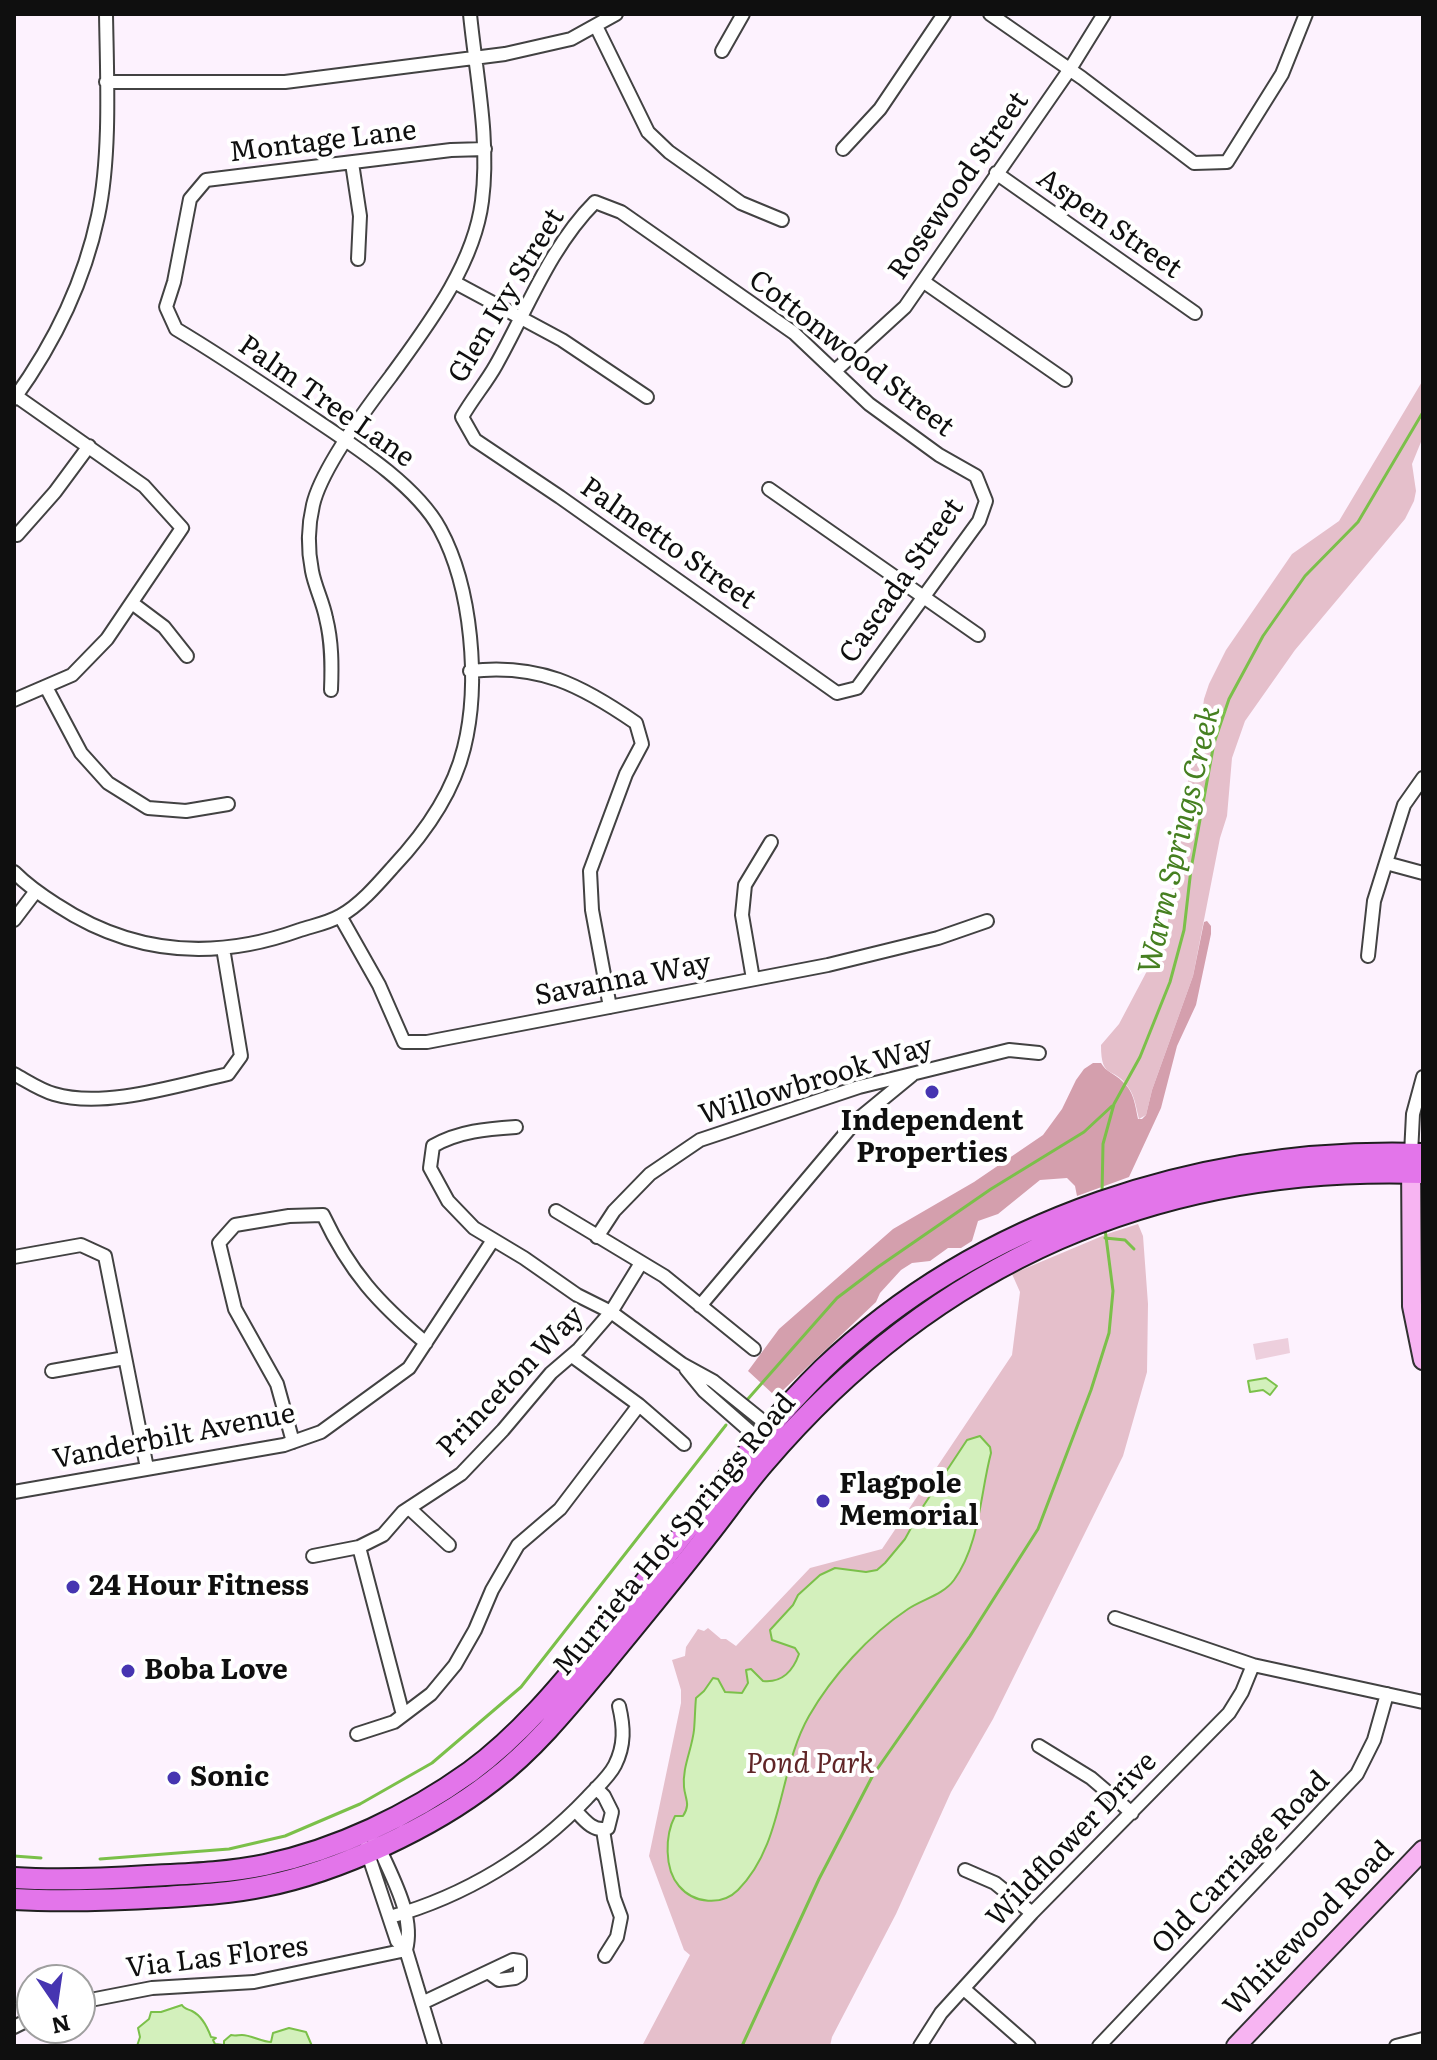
<!DOCTYPE html>
<style>
body{margin:0}
#map{position:relative;width:1437px;height:2060px;overflow:hidden;background:#fdf2fe;font-family:Literata,serif}
canvas{display:block}
.frame{position:absolute;inset:0;border:16px solid #0f0f0f;pointer-events:none}
.north{position:absolute;left:16px;top:1964px;width:80px;height:80px;box-sizing:border-box;background:#fff;border:2px solid #9f9f9f;border-radius:50%;rotate:167deg;font-size:22px;font-weight:700;line-height:32px;text-align:center;color:#0f0f0f}
.north::after{content:'';display:block;margin:auto;width:28px;height:36px;background:#4635b1;clip-path:polygon(50% 0,100% 100%,50% 72%,0 100%)}
</style>
<div id="map">
<canvas width="1437" height="2060"></canvas>
<div class="frame"></div>
<div class="north">N</div>
</div>
<script>
const ctx = document.querySelector('canvas').getContext('2d');
ctx.lineJoin = 'round';
function fillPath(path, color) {
  ctx.fillStyle = color;
  ctx.fill(path, 'evenodd');
}
function stroke(path, color, width, dash) {
  ctx.strokeStyle = color;
  ctx.lineWidth = width;
  ctx.lineCap = dash ? 'butt' : 'round';
  ctx.setLineDash(dash || []);
  ctx.stroke(path);
}
function drawText(font, color, halo, rows, align = 'center') {
  ctx.font = font + ' Literata,serif';
  ctx.lineWidth = 8;
  ctx.setLineDash([]);
  ctx.textBaseline = 'middle';
  ctx.strokeStyle = halo;
  ctx.fillStyle = color;
  for (const [text, x, y, turn = 0] of rows) {
    ctx.save();
    ctx.translate(x, y);
    ctx.rotate((+turn || 0) * Math.PI / 180);
    ctx.textAlign = isNaN(turn) ? turn : align;
    if (halo) ctx.strokeText(text, 0, 0);
    ctx.fillText(text, 0, 0);
    ctx.restore();
  }
}
fillPath(new Path2D(`
 M1423,380v57l-11,27 4,27 -2,10 -9,18 -110,131 -50,71 -13,37 -5,58 -7,22 -27,138 -41,114 -6,25 -7,4c-3,-11 -4,-23 -11,-32 -15,-22 -27,-6 -27,-42l18,-21 47,-89 20,-145 15,-67 3,-24 5,-15 17,-34 66,-96 47,-33z
 M1138,1224l5,12 5,68 -1,68 -24,84 -130,263 -42,73 -55,122 -64,123 -2,9h-188l48,-91 -6,-5 -35,-94 32,-153v-13l-9,-30 13,-4 1,-9 12,-18 6,2 4,-3 13,11h5l10,7 74,-78 72,-19 130,-194 8,-63 -8,-18 95,-40z`), '#e5bfcb');
fillPath(new Path2D(`
 M1207,921l4,5v8l-15,71 -19,41 -16,62 -32,69 -52,19 -2,-10 -8,-8 -27,2 -42,34 -20,7 -6,20 -11,7h-13l-18,13 -18,2 -11,7 -21,23 -4,9 -96,91 -7,1 -25,-23 31,-42 114,-100 81,-47 69,-47 19,-26 14,-29 8,-11 9,-6h8c5,9 14,11 21,18 12,10 13,24 16,38h4l4,-4 6,-25 41,-114 11,-54z`), '#d49fad');
fillPath(new Path2D(`
 M1288,1338l2,15 -34,7 -3,-16z`), '#edcfdd');
const water = new Path2D(`
 M1266,1378l11,8 -7,9 -7,-5 -13,2 -2,-11z
 M980,1436l10,11 1,6c-11,41 -11,91 -37,127 -11,15 -31,19 -46,29 -39,26 -76,67 -99,107 -31,54 -25,128 -71,174 -16,16 -44,14 -59,-4 -15,-17 -14,-51 -4,-70h8c8,-12 2,-17 1,-29 -2,-19 8,-38 10,-57 1,-11 1,-22 2,-32l8,-7 9,-13 5,1 7,13 17,1 6,-10 -2,-13 5,-1 12,12c20,2 30,-10 36,-27l-4,-6 -23,-8 -2,-10 23,-25 5,-10 22,-20 15,-7 31,4 11,-2 8,-7 20,-24 17,-31 45,-68z
 M182,2005c2,4 6,4 10,6 10,5 15,15 19,26l5,1 -3,2 2,4 9,1v-4l7,-6c4,1 7,0 11,0 9,0 20,7 29,7l2,-9 16,-5 17,4 6,14h-175l3,-9 -2,-9 11,-9 2,-7h10z`);
fillPath(water, '#d3f0bc');
stroke(water, '#7bc04a', 2);
stroke(new Path2D(`
 M1102,1194l1,-50 11,-40 26,-47 30,-75 14,-52 7,-61 23,-126 15,-44 34,-63 42,-60 53,-54 65,-110
 M1105,1238l20,2 9,9
 M747,1400l90,-102 41,-31 113,-78 93,-57 28,-26
 M14,1856l27,2
 M100,1859l129,-10 56,-13 75,-32 72,-41 89,-76 205,-262
 M742,2046l77,-167 54,-104 97,-139 68,-107 53,-139 18,-57 4,-42 -8,-62`), '#7bc04a', 3);
const street = new Path2D(`
 M990,14l92,64 112,85 33,-1 55,-88 24,-60
 M596,26l52,106 21,20 72,51 41,17
 M722,51l21,-37
 M106,82h179l220,-28 66,-15 45,-25
 M843,149l37,-40 64,-95
 M352,163l8,53 -2,43
 M996,173l199,140
 M595,202l26,10 173,121 75,71 70,51 37,21 10,25 -7,20 -122,167 -20,5 -277,-196 -85,-57 -13,-23c10,-18 24,-34 34,-52 31,-55 54,-118 99,-163z
 M454,282l108,58 85,57
 M924,282l141,98
 M836,370l69,-63 165,-238 34,-55
 M14,399c39,-54 70,-117 84,-183 13,-61 9,-139 8,-202
 M769,489l209,146
 M17,535l38,-43 34,-46
 M132,603l32,24 23,29
 M470,671c69,-8 111,14 166,52l6,21 -16,30 -36,97 2,39 18,97
 M46,687l35,66 27,30 40,25 38,3 42,-7
 M331,690c1,-25 1,-48 -5,-72 -3,-16 -11,-31 -14,-47 -4,-20 -4,-45 1,-66 8,-35 55,-99 78,-129 37,-51 83,-111 91,-175 8,-62 -6,-126 -12,-187
 M14,700l58,-25 35,-36 75,-111 -38,-42 -128,-90
 M1386,863l37,10
 M14,872c13,13 27,23 43,33 76,50 157,56 243,25 12,-4 28,-7 40,-14 20,-11 38,-32 53,-49 31,-33 60,-74 71,-119 16,-64 8,-160 -24,-219 -26,-48 -97,-90 -142,-121 -40,-27 -80,-54 -122,-79l-10,-22 8,-25 16,-83 16,-19 245,-30 34,-1
 M340,916l39,69 25,57h23l401,-77 110,-27 49,-17
 M14,920l22,-29
 M1368,956l6,-55 30,-96 19,-27
 M753,979l-11,-64 3,-30 26,-43
 M14,1074c13,7 26,16 40,20 50,15 124,-9 174,-20l13,-18 -18,-108
 M516,1127c-29,2 -57,4 -83,19l-3,22 18,33 26,27 50,30 53,37 34,17 71,52 31,17 72,58
 M1411,1154l2,-40 10,-37
 M556,1211l108,65 90,73
 M597,1237l17,-26 36,-37 50,-34 159,-53 150,-37 30,3
 M14,1257l67,-12 24,11 42,212
 M700,1306l156,-185 56,-46
 M572,1356l67,49 45,39
 M686,1369l18,22 58,51
 M52,1371l73,-13
 M293,1442l-16,-58 -42,-75 -16,-66 16,-18 54,-9 34,-1c27,57 55,88 103,128
 M14,1492l270,-47 37,-13 88,-64 84,-128
 M409,1508l40,37
 M359,1547l44,168
 M313,1556l46,-9 24,-12 20,-23 58,-38 42,-44 48,-57 28,-24 32,-37 30,-49
 M1115,1618l138,47 170,37
 M357,1734l37,-12 37,-28 24,-29 20,-35 17,-40 26,-45 42,-36 79,-104
 M1039,1746l52,32 41,35
 M575,1810c9,10 19,23 33,18l4,-16 -8,-16 -8,-8
 M603,1830l11,68 7,19 -4,20 -12,19
 M374,1843l5,4c13,31 36,69 27,103
 M366,1848l31,93 9,9 29,96
 M965,1870l30,13 37,30
 M390,1917c75,-21 143,-62 197,-119 9,-10 22,-21 28,-33 10,-20 9,-38 4,-59
 M964,1989l65,57
 M80,2002l72,-14 102,-6 152,-32
 M422,2003l91,-43 7,1v14l-5,3 -16,2 -11,-8
 M14,2027l18,-9
 M920,2046l21,-33 91,-100 197,-200 13,-21 11,-27
 M1099,2046l258,-272 17,-34 13,-46
 M1396,2046l27,-7`);
const secondary = new Path2D(`
 M1411,1160l1,146 11,54
 M1236,2046l187,-196`);
const primary = new Path2D(`
 M14,1878c45,3 89,1 134,-2 39,-2 78,-3 117,-11 72,-15 145,-50 205,-93 49,-36 90,-85 128,-132 36,-43 70,-87 105,-131 38,-48 76,-97 120,-140 159,-152 382,-222 600,-215
 M14,1899c50,3 100,1 151,-2 33,-2 67,-4 100,-11 74,-15 167,-58 227,-105 42,-32 76,-74 110,-115 35,-43 71,-86 105,-130 19,-24 37,-50 57,-73 172,-202 394,-299 659,-290`);
stroke(street, '#424242', 16);
stroke(secondary, '#313131', 22);
stroke(primary, '#202020', 24);
stroke(street, '#fff', 12);
stroke(secondary, '#f7b4f2', 18);
stroke(primary, '#e375ea', 20);
for (const [x, y, r, color] of [
 [932,1092,8,"#4635b1"],
 [823,1501,8,"#4635b1"],
 [73,1587,8,"#4635b1"],
 [128,1671,8,"#4635b1"],
 [174,1778,8,"#4635b1"]
]) {
  const dot = new Path2D();
  dot.arc(x, y, r, 0, 2 * Math.PI);
  ctx.fillStyle = color;
  ctx.fill(dot);
  stroke(dot, '#fff', 3);
}
drawText('28px', '#0f0f0f', '#fff', [
 ["Montage Lane",323,142,-7],
 ["Rosewood Street",959,186,-55],
 ["Aspen Street",1109,224,35],
 ["Glen Ivy Street",507,296,-59],
 ["Cottonwood Street",851,354,38],
 ["Palm Tree Lane",326,402,35],
 ["Palmetto Street",668,544,35],
 ["Cascada Street",902,581,-55],
 ["Savanna Way",623,980,-11],
 ["Willowbrook Way",816,1081,-17],
 ["Princeton Way",511,1382,-46],
 ["Vanderbilt Avenue",174,1437,-11],
 ["Murrieta Hot Springs Road",675,1535,-50],
 ["Wildflower Drive",1072,1840,-46],
 ["Old Carriage Road",1241,1863,-46],
 ["Whitewood Road",1309,1929,-46],
 ["Via Las Flores",217,1958,-7]
]);
drawText('bold 28px', '#0f0f0f', '#fff', [
 ["Independent",932,1122,"center"],
 ["Properties",932,1154,"center"],
 ["Flagpole",839,1485],
 ["Memorial",839,1517],
 ["24 Hour Fitness",89,1587],
 ["Boba Love",144,1671],
 ["Sonic",190,1778]
], 'left');
drawText('italic 28px', '#602527', '#fff', [
 ["Pond Park",810,1765]
]);
drawText('italic 30px', '#468021', '#fff', [
 ["Warm Springs Creek",1180,840,-77]
]);
</script>
